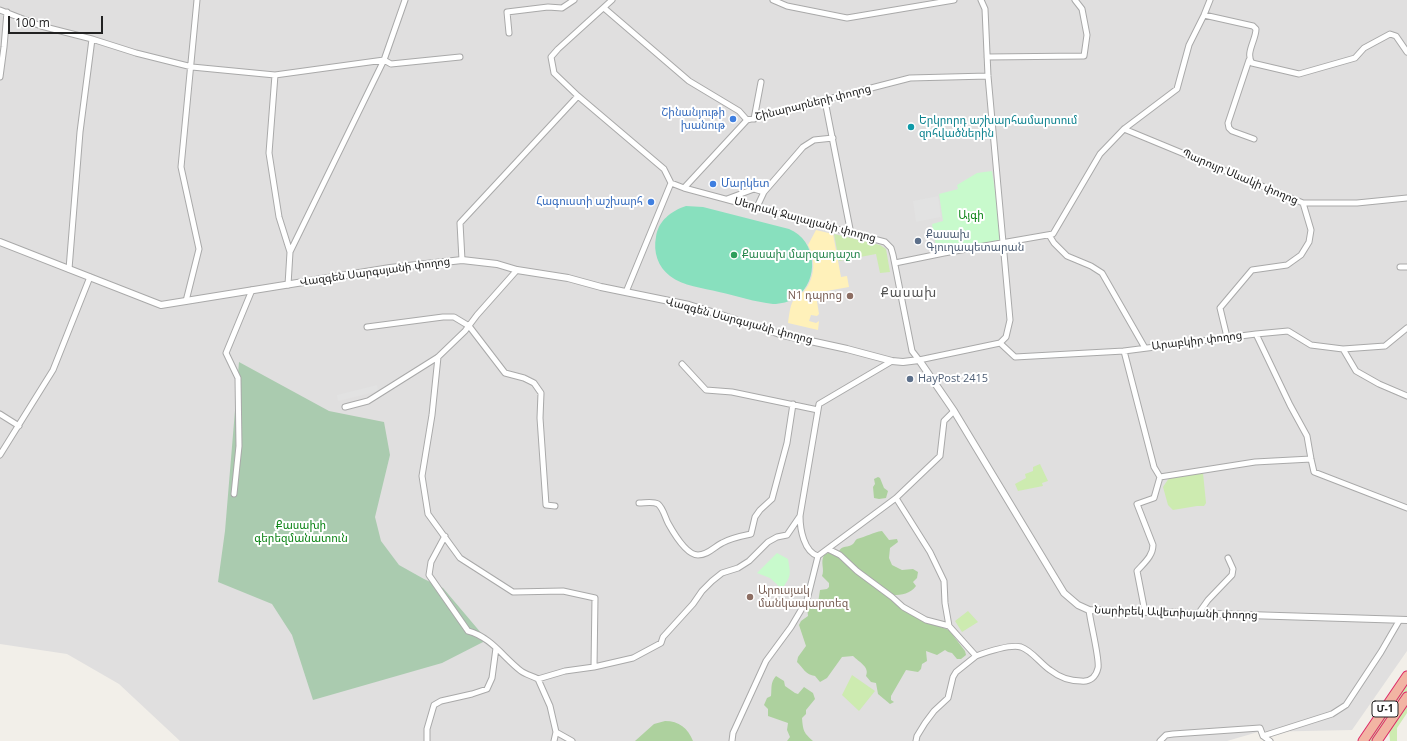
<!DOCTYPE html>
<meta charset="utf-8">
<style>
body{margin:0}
#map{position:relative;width:1407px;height:741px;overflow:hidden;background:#f2efe9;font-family:"Open Sans",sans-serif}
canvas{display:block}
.scale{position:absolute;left:8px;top:16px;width:95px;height:18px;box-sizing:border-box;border:2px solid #222;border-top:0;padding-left:5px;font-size:12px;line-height:14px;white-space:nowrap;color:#222;-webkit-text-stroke:3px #fff;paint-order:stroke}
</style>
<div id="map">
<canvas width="1407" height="741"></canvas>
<div class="scale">100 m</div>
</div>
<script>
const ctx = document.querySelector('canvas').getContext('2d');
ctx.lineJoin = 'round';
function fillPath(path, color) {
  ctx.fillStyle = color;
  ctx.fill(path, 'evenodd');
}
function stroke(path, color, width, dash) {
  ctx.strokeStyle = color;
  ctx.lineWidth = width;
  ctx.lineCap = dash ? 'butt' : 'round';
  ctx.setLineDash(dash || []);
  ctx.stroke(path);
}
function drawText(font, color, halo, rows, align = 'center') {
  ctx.font = font + ' "Open Sans","Noto Sans Armenian",sans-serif';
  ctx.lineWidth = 4;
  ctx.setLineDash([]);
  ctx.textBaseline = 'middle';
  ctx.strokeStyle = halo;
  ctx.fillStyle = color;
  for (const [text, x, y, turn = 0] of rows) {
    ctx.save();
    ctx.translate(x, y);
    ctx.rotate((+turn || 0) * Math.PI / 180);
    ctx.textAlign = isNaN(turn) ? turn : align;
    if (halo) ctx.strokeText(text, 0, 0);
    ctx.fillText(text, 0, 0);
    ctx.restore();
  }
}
fillPath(new Path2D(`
 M0,0h1407v651l-55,79 -94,2 -31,9h-1047l-61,-57 -52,-30 -67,-10z`), '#e0dfdf');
fillPath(new Path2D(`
 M834,234l46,11 6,4 4,23 -10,1 -4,-19 -37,7z
 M1040,464l8,17 -6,2 1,3 -25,5 -3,-7 11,-6 -1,-4 8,-3v-4z
 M1203,473l3,30 -2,3h-7l-24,4 -5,-5 -5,-18 6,-9z
 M968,611l10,11 -16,10 -7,-11z
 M852,675l23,16 -16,20 -17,-16z
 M1407,682v9l-34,50h-6z
 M1407,703v10l-10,15v13h-7l-1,-12z`), '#cdebb0');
fillPath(new Path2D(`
 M878,477l2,1 4,10 4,3 -2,7 -7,1 -5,-1 -1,-11 2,-3 -1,-5z
 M882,531l7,9 8,-1 1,3 -8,6 -1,10 3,7 10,5 11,-1 5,3 -1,6 -4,4 3,4c-6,8 -14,9 -23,9l7,13 27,14 22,8 16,21 1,4 -5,4h-4l-5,-6 -4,-1 -3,-2 -8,5 -11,-4 1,10 -5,3 -1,5 -3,3 -12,-2 -15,26v4l3,2 -4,2 -12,-10 -2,-11 -5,-1 -5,-6c4,-9 -7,-14 -13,-20l-11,1 -15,21 -7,4 -5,-6c-9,-1 -12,-8 -18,-14l1,-5 8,-11 -7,-21 2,-4 7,-5 -1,-10 11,-3 2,-13 7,-1 2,-2v-4l-7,-7c3,-7 -2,-13 2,-21l6,-3 9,-1c3,-6 9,-3 14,-7 2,-2 2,-4 4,-5 9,-2 16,-7 25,-8z
 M776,676l8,5 1,5 10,7 3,1 6,-7 9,6 2,6 -9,11v4l-4,4c1,13 2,15 11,23h-26l3,-4 -3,-7 1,-7 -20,-7v-7l-4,-4 3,-7 4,-2c1,-8 -1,-13 5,-20z
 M665,721c14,0 23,7 28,20h-58l19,-17z`), '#add19e');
fillPath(new Path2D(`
 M816,230l17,4 8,43 6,-1 2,11 -28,5 -5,3 3,19 -2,2 -6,-1 -2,6 7,2 3,-2 -1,9 -30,-7c1,-7 2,-17 5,-22 2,-4 9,-7 12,-11 10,-13 11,-31 3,-45z`), '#fff1ba');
fillPath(new Path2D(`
 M239,362l90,49 55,11 6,33 -15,62 6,24 18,24 25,14 19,9 44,52 -45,23 -129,37 -21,-65 -20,-31 -54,-22 7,-51z`), '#aacbaf');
fillPath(new Path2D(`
 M992,171l11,71 -66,10 -5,-28 11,-3 -4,-27 19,-5 -1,-4 20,-12z
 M777,553l11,6c3,17 3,17 -6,30l-12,-11 -13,-5z`), '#c8facc');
fillPath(new Path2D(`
 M686,206l17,1 86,22c28,11 31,52 7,68 -7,5 -15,7 -23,7 -18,-2 -36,-8 -54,-12 -16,-4 -36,-6 -49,-16 -12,-9 -17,-24 -14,-39 2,-16 15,-26 30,-31z`), '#88e0be');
fillPath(new Path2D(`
 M938,196l3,21 -25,5 -3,-21z
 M377,385l1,6 -40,10 -1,-6z`), '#e2e2e2');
const minor = new Path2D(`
 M612,0l-54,49 -7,8 3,16 24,23 86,73 7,14 13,5 201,54 6,6 2,7 19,96 7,9 81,-17 6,-6 4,-17 -22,-244 -3,-67 -4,-9
 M773,0l14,6 60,12 107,-18
 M604,8l85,73 50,30 8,9
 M0,10l41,16 51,13 44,14 56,14 83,8 109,-15 7,4 69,-7
 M1204,15l49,11 3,3c0,11 -11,24 -4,34l47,11 56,-16 9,-10 26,-14 6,2 11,16
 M509,33l-2,-21 41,-5 14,1 12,-8
 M987,57l97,-1 3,-21 -5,-26 -7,-9
 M1249,60l-21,63 1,5 3,3 22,8
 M275,75l-6,78 10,64 11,35
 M0,77l4,-30 3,-35
 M825,101l26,133
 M754,119l7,-37
 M747,120l163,-42 78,-2
 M1124,129l179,74h54l50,-5
 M684,188l63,-68
 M727,199l27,-10 10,3
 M757,207l7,-15 39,-45 11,-7 19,-2
 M1049,235l5,8 13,13 24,10 11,7 43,75
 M462,260l-2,-37 118,-127
 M895,263l49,-10 109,-19 47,-80 24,-25 53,-40 12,-44 15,-30 6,-15
 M1400,267h7
 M69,269l11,-137 12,-93
 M288,285l2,-33 94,-192 21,-60
 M626,292l45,-109
 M186,301l13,-52 -18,-82 16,-167
 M367,327l76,-10h11l15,9 36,47 19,5 10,5 7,10 -1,25 6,87 9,1
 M1256,334l32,-3 23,14 32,4 13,22 23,13 28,12
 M1227,337l-7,-29 32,-38 35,-5 14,-10 8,-13 2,-12 -8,-27
 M1000,343l15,14 109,-6 132,-17 34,71 17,31 4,23 3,13 93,36
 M1343,349l42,-3 22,-18
 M1124,351l30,116 6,10 -6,21 -17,6 16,41c0,11 -9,18 -16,26l8,41
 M438,357l-6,58 -10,61 6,38 32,44 53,34 50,-1 32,7 -1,69
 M682,364l24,26 26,2 86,18
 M345,407l23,-6 70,-44 27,-26 12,-16 40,-45
 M0,414l19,12
 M0,455l53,-85 37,-93
 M1160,477l95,-15 56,-3
 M234,494l5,-48 -1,-68 -12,-25 26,-63
 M896,498l34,54 14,29 1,22 4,23 27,30c11,-4 34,-12 45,-9 10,3 20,17 29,23 9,7 19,11 31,11 9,1 15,-4 17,-13 2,-8 -8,-47 -9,-58
 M639,503c6,0 14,-2 19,1 5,4 7,13 10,19 5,9 18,32 30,32 10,0 16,-8 24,-12 9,-5 19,-7 29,-9l4,-17 5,-7 12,-11 15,-56 6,-39
 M445,536l-14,26 -2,13 39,56c23,6 35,26 53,40 4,3 11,5 17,8l12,27 6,26 -2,9
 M828,549l12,6 17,16 35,26 11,10 23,13 23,6
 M818,556c-14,-4 -18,-27 -18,-40l19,-112 73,-43
 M818,556l78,-58 44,-42 4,-35 10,-10
 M1198,614l10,-14 24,-25 1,-6 -5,-11
 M538,679l27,-8 29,-4 39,-9 28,-15 2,-6 30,-33 9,-13 10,-10 10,-8 16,-5 11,-7 19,-19 9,-5 10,-2 13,-19
 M556,732l16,9
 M1263,736l69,-22 14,-9 35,-53 18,-31
 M427,741v-12l7,-24 7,-4 31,-7 15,-5 5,-11 4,-30
 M732,741l1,-8 33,-72 25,-34 16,-27 11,-44
 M916,741l1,-5 8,-13 9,-12 14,-13 5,-21 3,-5 20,-16
 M1160,741l6,-6 7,-1 87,-6 3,8 7,5`);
const tertiary = new Path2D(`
 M0,242l161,63 229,-37 72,-8 35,4 20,6 51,8 33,9 88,18 26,8 68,22 64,14 45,12 11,1 16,-2 35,51 110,182 14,12 11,5 318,10`);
const trunk = new Path2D(`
 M1363,741l44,-65
 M1377,741l30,-44`);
stroke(minor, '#a9a9a9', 7);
stroke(tertiary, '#a9a9a9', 8);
stroke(trunk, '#dc2a67', 11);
stroke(minor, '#fff', 5);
stroke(tertiary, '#fff', 6);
stroke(trunk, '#f2b4a3', 9);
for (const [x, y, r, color] of [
 [733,119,4,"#3f7fe0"],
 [911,127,4,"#0f9aa8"],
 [713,184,4,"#3f7fe0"],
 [651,202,4,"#3f7fe0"],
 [918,241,4,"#5c6f8a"],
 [734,255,4,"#2e9e5b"],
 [850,296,4,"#8d6e63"],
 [910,379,4,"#5c6f8a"],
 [750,597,4,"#8d6e63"]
]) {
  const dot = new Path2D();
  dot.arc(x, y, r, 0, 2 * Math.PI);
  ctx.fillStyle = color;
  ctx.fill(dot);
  stroke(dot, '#fff', 1.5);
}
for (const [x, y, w] of [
 [1385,709,26]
]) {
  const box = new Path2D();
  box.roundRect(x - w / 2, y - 8, w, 16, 3);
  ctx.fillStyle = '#fff';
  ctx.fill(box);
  stroke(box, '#222', 1);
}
drawText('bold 10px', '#222', null, [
 ["Մ-1",1385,709]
]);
drawText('11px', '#222', '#fff', [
 ["Շինարարների փողոց",813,103,-14],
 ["Պարույր Սևակի փողոց",1240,177,23],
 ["Սեդրակ Ջալալյանի փողոց",805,220,15],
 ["Վազգեն Սարգսյանի փողոց",375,272,-8],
 ["Վազգեն Սարգսյանի փողոց",739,321,15],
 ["Արաբկիր փողոց",1197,341,-7],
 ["Նարիբեկ Ավետիսյանի փողոց",1176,613,2]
]);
drawText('11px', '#366cbe', '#fff', [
 ["Շինանյութի",725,113],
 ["խանութ",725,126],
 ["Մարկետ",721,184,"left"],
 ["Հագուստի աշխարհ",643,202]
], 'right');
drawText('11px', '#0d838f', '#fff', [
 ["Երկրորդ աշխարհամարտում",919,121],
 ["զոհվածներին",919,134]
], 'left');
drawText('11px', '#0c8416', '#fff', [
 ["Այգի",971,216],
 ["Քասախի",301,526],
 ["գերեզմանատուն",301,539]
]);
drawText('11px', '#4e5e75', '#fff', [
 ["Քասախ",926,235],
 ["Գյուղապետարան",926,248],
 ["HayPost 2415",918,379]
], 'left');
drawText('11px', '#27864d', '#fff', [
 ["Քասախ մարզադաշտ",742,255]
], 'left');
drawText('11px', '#785e54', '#fff', [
 ["N1 դպրոց",842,296],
 ["Արուսյակ",758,591,"left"],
 ["մանկապարտեզ",758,604,"left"]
], 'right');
ctx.letterSpacing = '1px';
drawText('13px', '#555', '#fff', [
 ["Քասախ",909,293]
]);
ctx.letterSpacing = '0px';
</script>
